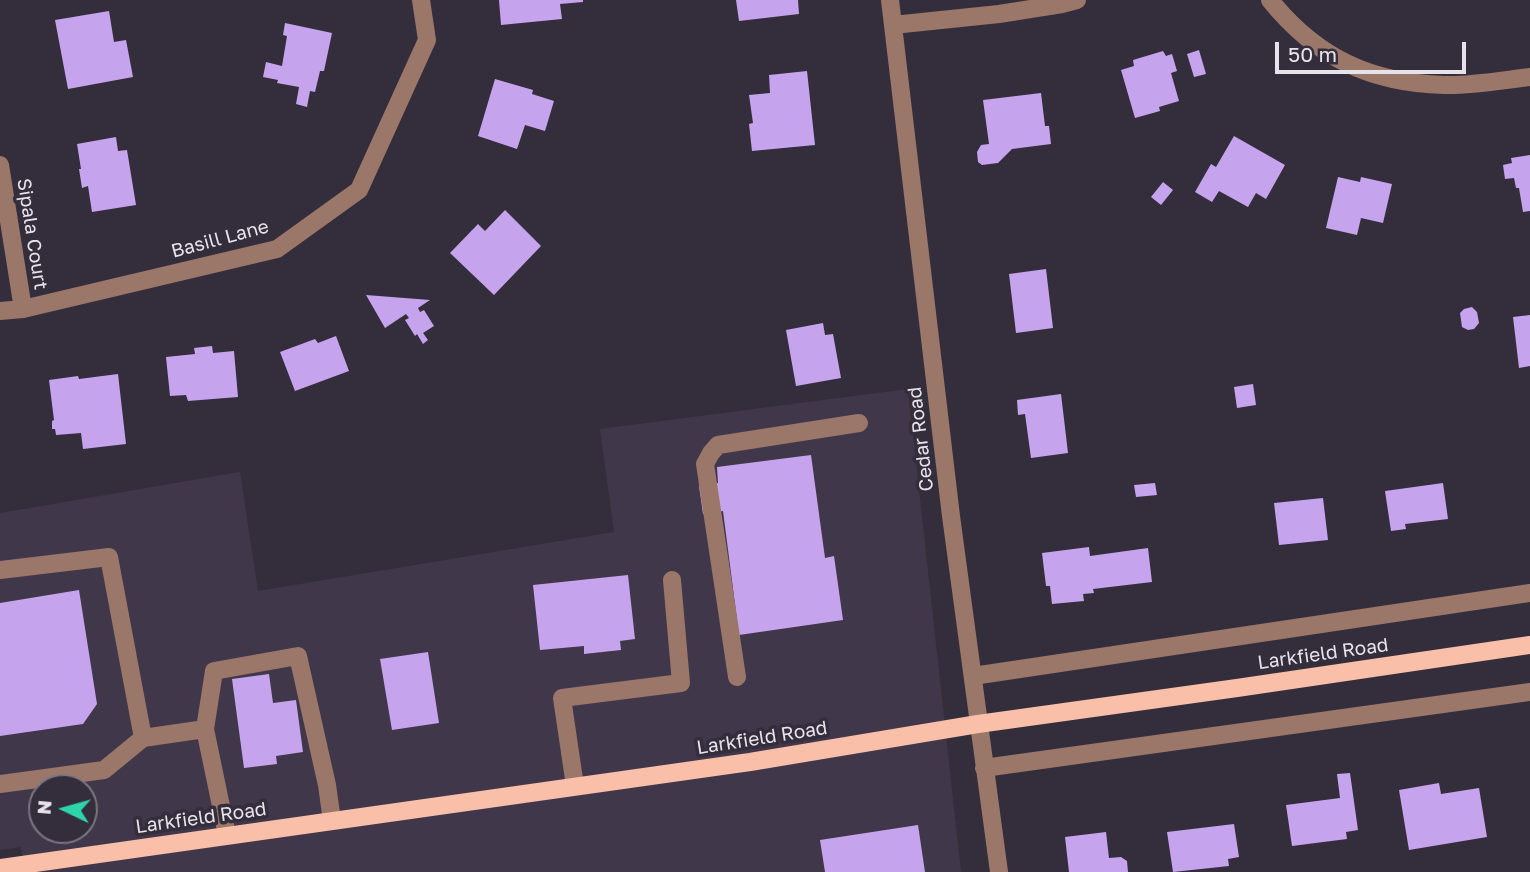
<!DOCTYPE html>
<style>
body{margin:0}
#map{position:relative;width:1530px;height:872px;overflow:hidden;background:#342e3c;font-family:"Golos Text",sans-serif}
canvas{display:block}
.north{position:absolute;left:28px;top:774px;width:70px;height:70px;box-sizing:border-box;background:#342e3c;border:2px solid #7c7682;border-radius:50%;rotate:275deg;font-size:19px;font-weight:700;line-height:28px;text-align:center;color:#e7e3ec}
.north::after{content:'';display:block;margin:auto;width:24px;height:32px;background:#2ed4ab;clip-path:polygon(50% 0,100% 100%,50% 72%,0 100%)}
.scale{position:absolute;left:1275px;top:42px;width:191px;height:32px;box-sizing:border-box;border:4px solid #e7e3ec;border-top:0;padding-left:9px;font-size:21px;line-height:24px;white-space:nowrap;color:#e7e3ec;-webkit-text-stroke:5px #342e3c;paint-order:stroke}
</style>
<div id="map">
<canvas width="1530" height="872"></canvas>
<div class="north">N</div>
<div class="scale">50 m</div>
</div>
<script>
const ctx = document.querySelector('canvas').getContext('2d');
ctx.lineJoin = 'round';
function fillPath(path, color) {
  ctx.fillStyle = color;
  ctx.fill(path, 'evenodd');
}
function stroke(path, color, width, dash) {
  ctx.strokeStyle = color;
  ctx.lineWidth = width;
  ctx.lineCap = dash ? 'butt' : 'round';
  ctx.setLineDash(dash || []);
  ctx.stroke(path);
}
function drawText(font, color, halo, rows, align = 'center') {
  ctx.font = font + ' "Golos Text",sans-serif';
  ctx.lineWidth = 7;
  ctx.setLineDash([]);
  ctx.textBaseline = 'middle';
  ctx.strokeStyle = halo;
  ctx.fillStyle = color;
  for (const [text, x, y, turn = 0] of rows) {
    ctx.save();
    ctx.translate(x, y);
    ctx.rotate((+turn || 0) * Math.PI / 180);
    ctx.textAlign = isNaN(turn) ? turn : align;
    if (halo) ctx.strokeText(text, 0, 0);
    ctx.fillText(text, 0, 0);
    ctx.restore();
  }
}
fillPath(new Path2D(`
 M908,389l53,483h-936l-4,-25 -21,3v-337l240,-41 18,119 356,-59 -14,-103zM42,788h42v42h-42z`), '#40374b');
fillPath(new Path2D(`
 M499,0h84v2l-23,2 2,15 -61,6z
 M736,0h62l1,14 -60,7z
 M109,11l5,31 12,-2 7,37 -65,12 -13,-69z
 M285,23l47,10 -8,38h-4l-5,21 -5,-1 -3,16 -11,-3 3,-17 -22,-4 1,-3 -15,-3 3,-15 16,4 5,-30 -4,-1z
 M1199,50l7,24 -12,3 -7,-23z
 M1163,51l3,5 6,-2 5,17 -6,2 8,28 -20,6 1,4 -25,7 -14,-48 13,-4 -1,-6z
 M807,71l8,74 -63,6 -3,-27 4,-1 -4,-28 21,-2 -1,-18z
 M495,79l38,11 -1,4 22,7 -9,30 -20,-6 -8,24 -39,-13z
 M1041,93l4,33h4l2,18 -39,5 -14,14 -16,2 -4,-3 -1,-10 4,-7 8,-1 -6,-44z
 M1234,136l51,29 -19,34 -10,-6 -8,14 -29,-16 -7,11 -17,-10 16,-28 5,3z
 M116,137l2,14 9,-1 9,55 -44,7 -4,-26 -6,2 -3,-19h2l-4,-25z
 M1530,155v56l-7,1 -4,-24h-3l-2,-10 -9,1 -2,-14 9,-2 -1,-5z
 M1338,177l22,5 1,-5 31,7 -9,39 -22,-5 -4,17 -31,-7z
 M1163,182l10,8 -12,15 -10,-8z
 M505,210l36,36 -47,49 -44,-42 28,-29 7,7z
 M1046,269l7,59 -37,5 -7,-59z
 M366,295l64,5 -12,8 2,4 4,-2 10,16 -11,7 5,7 -5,4 -6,-10 -2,2 -10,-16 4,-2 -3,-4 -21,14z
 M1472,307l5,5 2,11 -5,6 -6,1 -6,-3 -2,-14 4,-4z
 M1530,315v51l-11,2 -6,-51z
 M823,323l2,12 8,-1 8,44 -45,8 -10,-56z
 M336,336l13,35 -54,20 -15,-39 35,-13 3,4z
 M212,346l1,7 21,-2 4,46 -50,4 -2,-6 -16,1 -4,-39 29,-3 -1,-6z
 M118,374l8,70 -43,5 -2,-16 -25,2 -1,-6h-3v-8l2,-1 -5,-40 29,-4 1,3z
 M1253,384l3,21 -19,3 -3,-21z
 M1061,394l7,59 -37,5 -6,-44 -7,1 -1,-15z
 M811,455l14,103 9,-2 9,64 -104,15 -16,-124 -20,3 -4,-28 19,-3 -1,-16z
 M1155,483l2,12 -21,2 -2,-12z
 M1443,483l5,36 -43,5 1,5 -15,2 -6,-40z
 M1323,498l5,42 -49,5 -5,-42z
 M1089,547l1,9 58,-8 4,34 -59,7 1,4 -11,1 1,7 -32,3 -2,-18h-4l-4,-33z
 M628,575l7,64 -15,2 1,9 -37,4v-8l-44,4 -7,-65z
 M79,590l18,114 -14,20 -83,12v-133z
 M428,652l11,71 -47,7 -12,-71z
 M269,674l4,29 23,-3 7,52 -27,4 1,8 -33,4 -12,-89z
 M1350,773l8,57 -12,2 1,7 -55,7 -6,-41 54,-7 -3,-24z
 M1439,783l2,11 38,-6 8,49 -78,13 -10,-60z
 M1234,824l5,33 -11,2 1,7 -56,6 -6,-40z
 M918,825l7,47h-100l-5,-32z
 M1106,832l3,26 12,-1 6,4 1,11h-59l-4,-35z`), '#c6a4ed');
stroke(new Path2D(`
 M890,0l61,516 48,356
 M1270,0c46,57 100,83 174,85 25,1 60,-5 86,-8
 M893,25l106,-11 63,-10 15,-4
 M0,165l23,144
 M0,311l23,-2 254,-60 82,-59 68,-150 -6,-40
 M0,570l109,-13 34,181
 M973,676l557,-83
 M737,677l-32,-213 6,-11 7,-8 141,-22
 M984,768l546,-76
 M0,784l104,-14 39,-32 62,-9
 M575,786l-13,-88 119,-15 -9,-103
 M227,835l-22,-106 9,-58 84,-15 29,129 5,36`), '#9a7769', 18);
stroke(new Path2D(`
 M0,868l750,-106 228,-38 259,-36 293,-43`), '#fabfa9', 18);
drawText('19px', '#e7e3ec', '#342e3c', [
 ["Sipala Court",32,234,81],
 ["Basill Lane",220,239,-15],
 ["Cedar Road",921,439,-97],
 ["Larkfield Road",1323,654,-8],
 ["Larkfield Road",762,738,-9],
 ["Larkfield Road",201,818,-8]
]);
</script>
